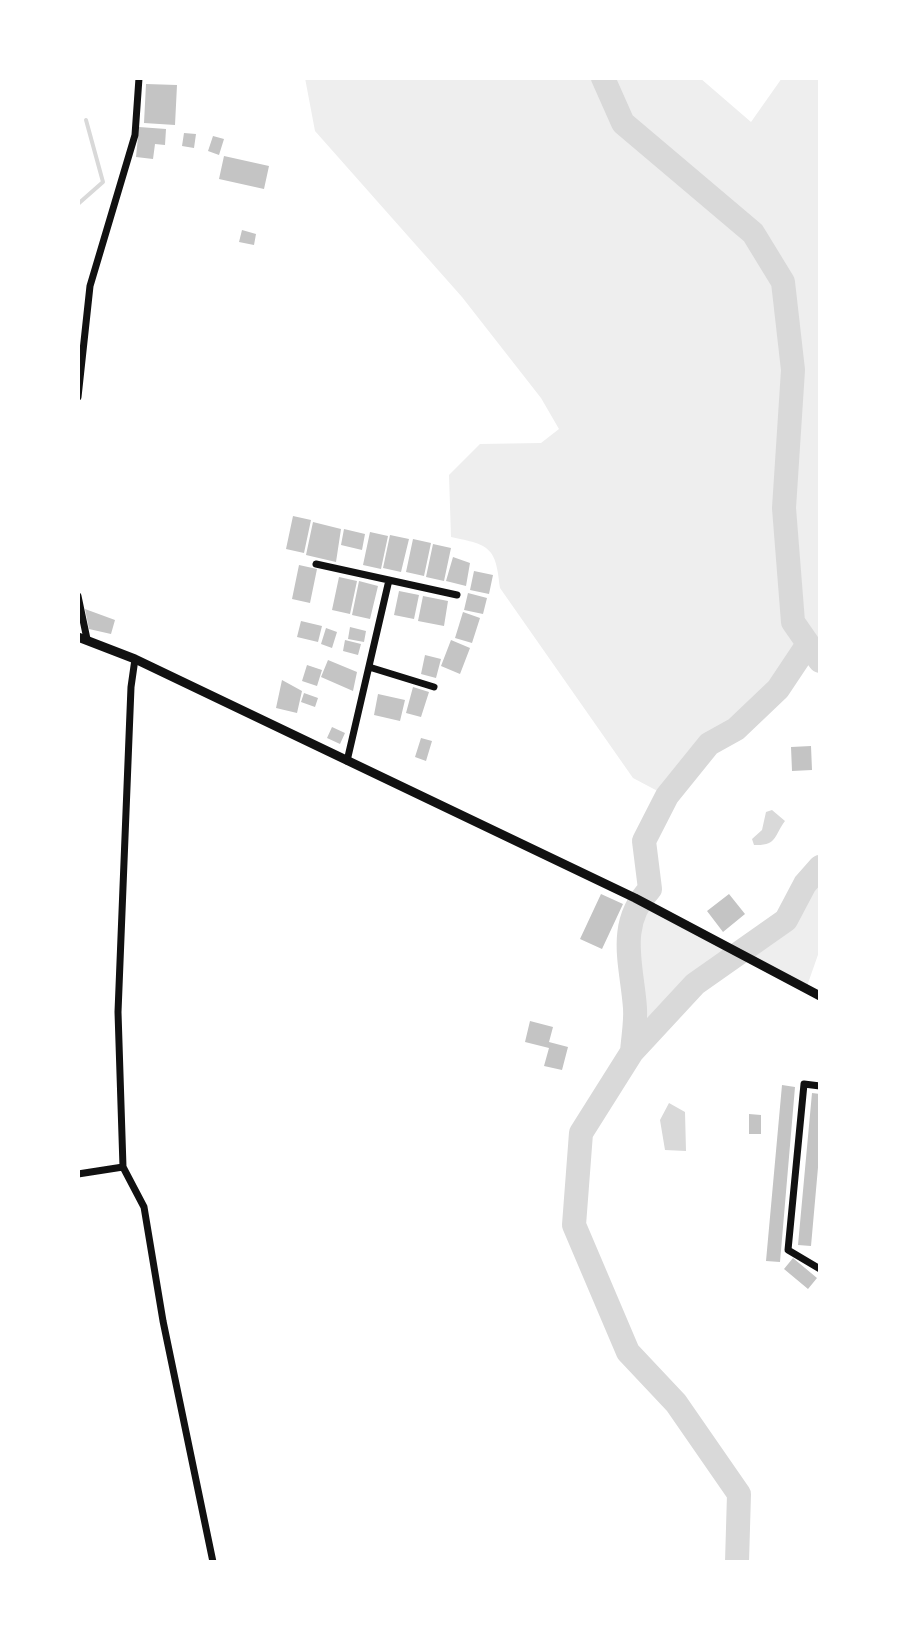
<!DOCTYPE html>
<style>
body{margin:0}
#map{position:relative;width:898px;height:1640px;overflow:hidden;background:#fff;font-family:"PT Sans Narrow",sans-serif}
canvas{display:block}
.frame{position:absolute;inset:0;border:80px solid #fff;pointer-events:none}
</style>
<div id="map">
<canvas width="898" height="1640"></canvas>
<div class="frame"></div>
</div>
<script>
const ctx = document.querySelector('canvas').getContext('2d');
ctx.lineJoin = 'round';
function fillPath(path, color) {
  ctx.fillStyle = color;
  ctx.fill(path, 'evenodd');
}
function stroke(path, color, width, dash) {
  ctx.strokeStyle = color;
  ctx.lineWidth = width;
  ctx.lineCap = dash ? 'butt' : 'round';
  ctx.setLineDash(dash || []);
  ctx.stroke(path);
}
fillPath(new Path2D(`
 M305,78h395l51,44 31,-44h38v583l-12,-16 -30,44 -42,40 -27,15 -42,52 -34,-18 -133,-190c-4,-41 -10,-43 -49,-51l-2,-62 31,-31 61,-1 18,-14 -18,-31 -79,-101 -147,-166z
 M820,867v82l-14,40 -66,-37 -45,32 -63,68 3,-42 -10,-60 14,-50 101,52 46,-32 19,-36z`), '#eee');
fillPath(new Path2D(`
 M772,810l13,11c-11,14 -7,25 -31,24l-2,-6 10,-9 4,-18z
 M669,1103l16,9 1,39 -21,-1 -5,-30z`), '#d9d9d9');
stroke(new Path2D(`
 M78,204l25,-22 -17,-62`), '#d9d9d9', 4);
stroke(new Path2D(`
 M603,78l20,45 130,110 30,49 10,88 -9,138 9,114 27,39
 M632,1052c1,-14 4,-30 3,-44 -3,-43 -19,-83 15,-119l-6,-48 23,-45 42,-52 27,-15 42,-40 30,-45
 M737,1562l2,-68 -63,-91 -48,-51 -54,-127 7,-92 51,-81 63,-68 91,-64 19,-36 15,-17`), '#d9d9d9', 24);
fillPath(new Path2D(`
 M146,84l31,1 -2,40 -31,-2z
 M139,127l27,2 -1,16 -10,-1 -2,15 -17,-2z
 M184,133l12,1 -2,14 -12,-2z
 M213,136l11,3 -5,16 -11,-4z
 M224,156l45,10 -5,23 -45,-10z
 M242,230l14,4 -2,11 -15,-3z
 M293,516l18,4 -7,33 -18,-4z
 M313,522l28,7 -5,33 -30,-7z
 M344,529l21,5 -3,16 -21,-5z
 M370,532l18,4 -7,33 -18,-4z
 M390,535l19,4 -8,33 -18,-4z
 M413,539l18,4 -7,33 -18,-4z
 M433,544l18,4 -7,33 -18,-4z
 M453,557l17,6 -4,23 -20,-5z
 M299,565l18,4 -7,34 -18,-4z
 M474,571l19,4 -4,19 -19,-4z
 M339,577l18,4 -7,33 -18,-4z
 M359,581l19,5 -8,33 -18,-4z
 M399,591l20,4 -5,24 -20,-4z
 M468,593l19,5 -4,16 -19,-4z
 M423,596l25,5 -4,25 -26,-5z
 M85,609l30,11 -4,14 -22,-5z
 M463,612l17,6 -8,25 -17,-5z
 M301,621l21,5 -4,16 -21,-5z
 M350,627l16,4 -2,11 -16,-3z
 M326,628l11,4 -5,16 -11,-4z
 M345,640l16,4 -3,11 -15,-4z
 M451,640l19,8 -10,26 -19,-8z
 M425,655l16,4 -5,19 -15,-4z
 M328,660l29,12 -4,19 -32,-14z
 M307,665l15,5 -5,16 -15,-5z
 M282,680l20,11 -5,22 -21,-5z
 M413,687l16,5 -8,25 -15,-4z
 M304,693l14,5 -3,9 -14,-5z
 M378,694l27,6 -5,21 -26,-6z
 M332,727l13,6 -5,11 -13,-6z
 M421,738l11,3 -6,20 -11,-4z
 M811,746l1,24 -20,1 -1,-24z
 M601,894l22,10 -21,45 -22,-10z
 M729,894l16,20 -22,18 -16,-21z
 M530,1021l23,6 -4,15 19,5 -6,23 -18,-4 5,-18 -24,-6z
 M782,1085l13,2 -15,175 -14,-1z
 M812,1093l8,1v51l-9,101 -13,-1z
 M749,1114l12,1v19h-12z
 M793,1258l24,20 -9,11 -24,-20z`), '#c4c4c4');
stroke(new Path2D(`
 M78,397l12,-111 45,-151 4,-57
 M316,564l141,31
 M78,596l9,43
 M135,659l-4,28 -13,325 5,155 21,40 19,114 50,241
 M369,667l65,20
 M347,761l42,-181
 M820,1086l-16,-2 -16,166 32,19
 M78,1174l45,-7`), '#111', 7);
stroke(new Path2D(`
 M78,637l57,22 500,239 185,98`), '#111', 9);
</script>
